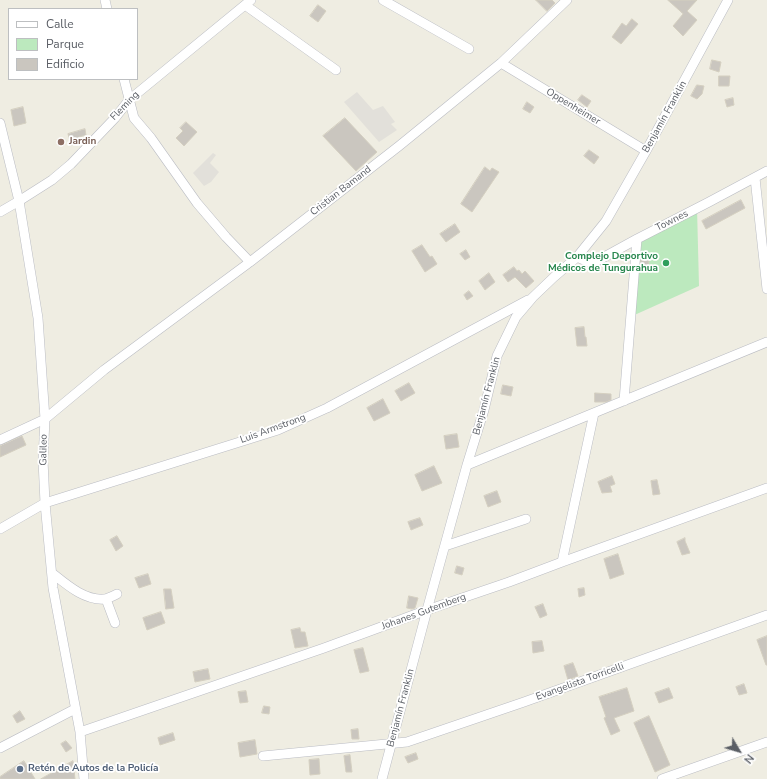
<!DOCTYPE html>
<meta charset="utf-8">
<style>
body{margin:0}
#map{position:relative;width:767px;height:779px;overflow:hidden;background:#efede2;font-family:"Nunito Sans",sans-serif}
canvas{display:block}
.legend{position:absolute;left:8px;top:8px;width:130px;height:72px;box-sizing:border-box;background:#fff;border:1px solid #bdbfc1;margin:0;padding:5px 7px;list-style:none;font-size:12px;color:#5a5e65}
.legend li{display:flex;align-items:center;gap:8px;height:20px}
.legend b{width:20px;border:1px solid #bdbfc1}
.north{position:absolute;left:719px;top:731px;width:40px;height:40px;-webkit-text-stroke:3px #fff;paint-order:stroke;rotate:128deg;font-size:11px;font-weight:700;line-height:16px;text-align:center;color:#5a5e65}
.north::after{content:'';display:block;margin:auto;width:14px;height:18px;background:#5a5e65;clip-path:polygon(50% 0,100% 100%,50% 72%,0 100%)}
</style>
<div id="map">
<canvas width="767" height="779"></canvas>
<ul class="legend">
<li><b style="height:5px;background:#fff"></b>Calle</li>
<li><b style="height:11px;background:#bce9be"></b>Parque</li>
<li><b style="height:11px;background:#cac6bf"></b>Edificio</li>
</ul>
<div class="north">N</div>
</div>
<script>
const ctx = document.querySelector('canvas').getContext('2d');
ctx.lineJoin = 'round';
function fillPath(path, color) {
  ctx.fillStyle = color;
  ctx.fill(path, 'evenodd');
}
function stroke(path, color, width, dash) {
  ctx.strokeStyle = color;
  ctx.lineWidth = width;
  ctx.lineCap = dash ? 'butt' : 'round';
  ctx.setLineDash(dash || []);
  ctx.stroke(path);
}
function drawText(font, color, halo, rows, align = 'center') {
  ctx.font = font + ' "Nunito Sans",sans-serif';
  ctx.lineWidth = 3.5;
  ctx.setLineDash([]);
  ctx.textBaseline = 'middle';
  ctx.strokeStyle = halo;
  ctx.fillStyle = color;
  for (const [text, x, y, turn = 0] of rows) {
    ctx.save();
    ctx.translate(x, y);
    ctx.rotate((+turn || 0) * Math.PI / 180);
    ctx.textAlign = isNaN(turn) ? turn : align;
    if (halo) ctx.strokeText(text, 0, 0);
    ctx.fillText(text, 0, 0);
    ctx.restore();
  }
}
fillPath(new Path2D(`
 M357,92l16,18 10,-4 12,16 -4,2 6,6 -18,12 -35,-40z
 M213,153l3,2 -6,8 9,9 -8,10 -7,4 -11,-13z`), '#e2e0da');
fillPath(new Path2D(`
 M697,208l2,78 -69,31 7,-78z`), '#bce9be');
const building = new Path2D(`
 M536,0h16l3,3 -8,8z
 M668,0h29l-10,11 10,9 -14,16 -10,-10 10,-12z
 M318,5l8,6 -8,11 -8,-6z
 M632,19l6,5 -17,20 -9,-7 10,-14 4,3z
 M712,60l9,2 -2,10 -9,-3z
 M719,76h11l-1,10h-10z
 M697,85l7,1 -2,8 -5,5 -6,-3z
 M582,95l9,6 -4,6 -9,-7z
 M733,98l1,7 -7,2 -2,-7z
 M527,102l7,5 -4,6 -7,-4z
 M23,107l3,16 -12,3 -3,-16z
 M345,118l32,34 -21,19 -33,-35z
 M186,122l11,10 -13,14 -8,-8 7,-7 -3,-3z
 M85,129l1,6 -7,2 2,5 -10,3 -3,-11z
 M589,150l10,7 -5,7 -10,-8z
 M485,167l5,4 2,-3 7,4 -27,40 -11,-8z
 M741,200l4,8 -39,21 -4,-8z
 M455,224l5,8 -14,10 -6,-8z
 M422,245l8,12 2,-1 5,8 -12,8 -13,-21z
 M466,250l4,7 -5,3 -5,-6z
 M641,260h8l-1,9 -7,-1z
 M514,267l3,4 2,-1 3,4 3,-3 9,10 -8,7 -11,-11 -7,5 -5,-7z
 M489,273l6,9 -10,8 -6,-9z
 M469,291l4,5 -6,4 -3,-5z
 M584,327l1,10h1l1,9h-10l-2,-18z
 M409,383l6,10 -14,8 -6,-10z
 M503,385l10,2 -2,9 -10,-2z
 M595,393l16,1v6l-5,2h-11z
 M383,399l7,14 -16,8 -7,-13z
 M457,434l2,13 -13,2 -2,-13z
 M22,436l4,9 -26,12v-11z
 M434,466l8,17 -20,8 -7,-16z
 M612,476l3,8 -5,2 2,6 -10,1 -4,-11z
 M657,480l3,14 -7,1 -2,-14z
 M497,491l4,11 -13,5 -4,-11z
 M420,518l3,7 -12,5 -3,-8z
 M117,536l6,10 -7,5 -6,-11z
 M685,538v3l5,12 -8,2 -5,-13z
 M618,554l6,20 -14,5 -6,-20z
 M457,566l7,2 -2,7 -7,-2z
 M148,574l3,10 -12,4 -4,-10z
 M584,588l1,7 -6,2 -1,-8z
 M164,589h7l3,19 -8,1z
 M409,596l9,2 -3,10 -3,1 -5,-1z
 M543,604l4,11 -7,3 -5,-11z
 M161,612l4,11 -18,7 -4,-12z
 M300,628l1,4h4l3,14 -13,2 -4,-18z
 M767,636v29h-1l-9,-25z
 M542,641l2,10 -11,2 -1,-11z
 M363,648l6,23 -9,2 -6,-23z
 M573,663l5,13 -10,4 -4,-14z
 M208,669l2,10 -15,3 -2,-10z
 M744,684l3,9 -8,2 -3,-8z
 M627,688l7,23 -20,7 6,13 -9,4 -7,-17 2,-1 -7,-20z
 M669,688l4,10 -14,5 -4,-10z
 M246,691l2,11 -8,1 -2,-11z
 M264,706l6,1 -1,7 -7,-1z
 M20,711l5,8 -8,4 -4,-7z
 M649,716l21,49 -15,7 -21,-49z
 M358,729l1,10h-7l-1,-9z
 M173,733l2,7 -15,5 -2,-7z
 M255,740l2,14 -17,3 -2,-14z
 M66,741l6,7 -6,4 -5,-8z
 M416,753l2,6 -10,4 -3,-6z
 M350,755l2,17h-6l-2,-16z
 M319,759l1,15 -10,1 -1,-15z
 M24,761l11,18h-35v-2z
 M73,761l2,18h-34z`);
fillPath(building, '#cac6bf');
stroke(building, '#d4cfc0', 1);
const minor = new Path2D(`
 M105,0l2,9
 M383,0l86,49
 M245,5l91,65
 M501,63l145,88
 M124,79l10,39 17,20 46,65 29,34 24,25
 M0,123l19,78 19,117 7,101 -2,41 2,43 8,85 27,144 4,47
 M755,178l12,111
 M0,212l19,-11 33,-21 19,-16 44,-46 14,-18 122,-100
 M577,257c7,3 12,7 20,4l40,-22 72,-37 58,-31
 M624,401l13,-162
 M0,440l45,-21 59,-49 146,-108 149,-116 102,-83 66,-63
 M467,465l300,-123
 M0,529l45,-26 233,-73 49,-22 201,-108
 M445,546l81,-27
 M562,562l32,-149
 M52,573c15,12 33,28 53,26 4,-1 8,-3 12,-5
 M106,599l9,24
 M80,732l244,-84 103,-38 82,-28 53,-20 205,-74
 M0,748l75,-39
 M263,756l144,-14 117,-40 243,-87
 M382,779l45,-169 40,-145 17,-55 13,-54 19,-39 17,-20 21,-20 23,-20 29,-36 40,-70 82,-151
 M662,779l105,-37`);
stroke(minor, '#babcc3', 10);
stroke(minor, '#fff', 9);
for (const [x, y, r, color] of [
 [61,142,4,"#8d6e63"],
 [666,263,4,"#2e9e5b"],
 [20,769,4,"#5c6f8a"]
]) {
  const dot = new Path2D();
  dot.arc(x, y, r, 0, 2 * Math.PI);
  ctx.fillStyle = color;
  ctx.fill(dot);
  stroke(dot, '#fff', 1.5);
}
drawText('10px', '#5a5e65', '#fff', [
 ["Fleming",125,106,-46],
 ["Oppenheimer",573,107,31],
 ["Benjamín Franklin",665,117,-61],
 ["Cristian Bamand",341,191,-38],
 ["Townes",672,221,-27],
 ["Benjamín Franklin",487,396,-75],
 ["Luis Armstrong",273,429,-20],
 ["Galileo",44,450,-89],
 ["Johanes Gutemberg",424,612,-20],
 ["Evangelista Torricelli",580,682,-20],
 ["Benjamín Franklin",401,708,-75]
]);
drawText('bold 10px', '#785e54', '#fff', [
 ["Jardin",69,142]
], 'left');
drawText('bold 10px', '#27864d', '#fff', [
 ["Complejo Deportivo",658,257],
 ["Médicos de Tungurahua",658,269]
], 'right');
drawText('bold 10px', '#4e5e75', '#fff', [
 ["Retén de Autos de la Policía",28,769]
], 'left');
</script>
